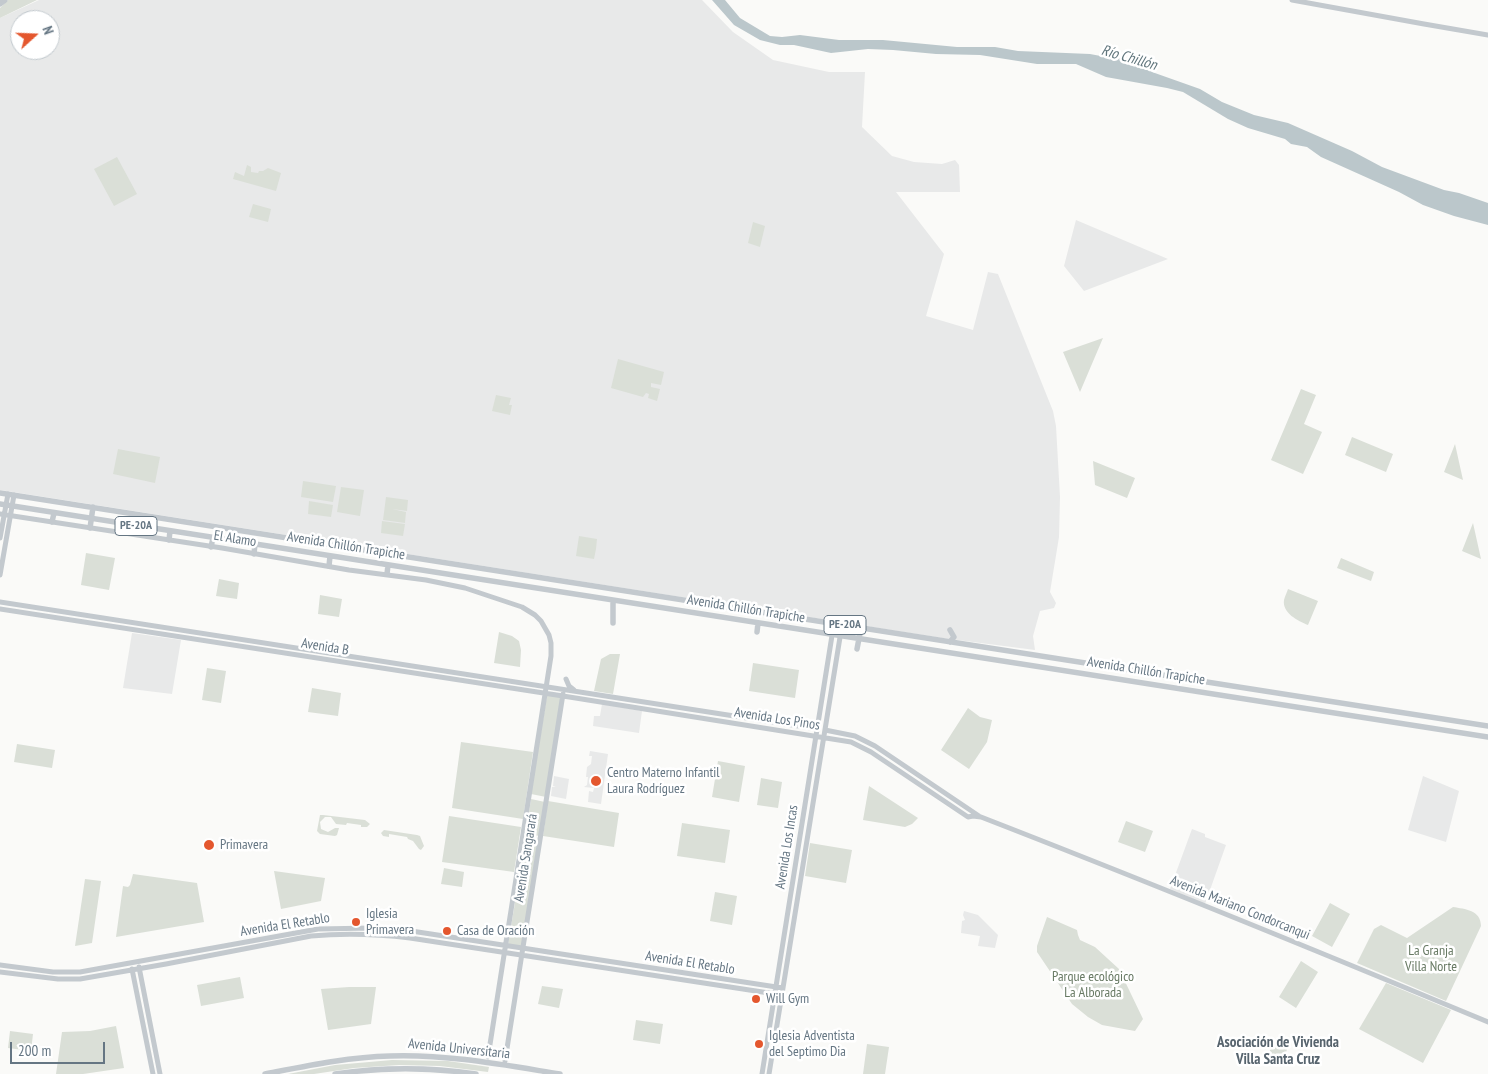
<!DOCTYPE html>
<meta charset="utf-8">
<style>
body{margin:0}
#map{position:relative;width:1488px;height:1074px;overflow:hidden;background:#fafaf8;font-family:"PT Sans Narrow",sans-serif}
canvas{display:block}
.north{position:absolute;left:10px;top:10px;width:50px;height:50px;box-sizing:border-box;background:#fff;border:1px solid #c1c8cd;border-radius:50%;rotate:70deg;font-size:14px;font-weight:700;line-height:20px;text-align:center;color:#657683}
.north::after{content:'';display:block;margin:auto;width:18px;height:22px;background:#e4572e;clip-path:polygon(50% 0,100% 100%,50% 72%,0 100%)}
.scale{position:absolute;left:10px;top:1042px;width:95px;height:22px;box-sizing:border-box;border:2px solid #657683;border-top:0;padding-left:6px;font-size:15px;line-height:18px;white-space:nowrap;color:#657683;-webkit-text-stroke:4px #fff;paint-order:stroke}
</style>
<div id="map">
<canvas width="1488" height="1074"></canvas>
<div class="north">N</div>
<div class="scale">200 m</div>
</div>
<script>
const ctx = document.querySelector('canvas').getContext('2d');
ctx.lineJoin = 'round';
function fillPath(path, color) {
  ctx.fillStyle = color;
  ctx.fill(path, 'evenodd');
}
function stroke(path, color, width, dash) {
  ctx.strokeStyle = color;
  ctx.lineWidth = width;
  ctx.lineCap = dash ? 'butt' : 'round';
  ctx.setLineDash(dash || []);
  ctx.stroke(path);
}
function drawText(font, color, halo, rows, align = 'center') {
  ctx.font = font + ' "PT Sans Narrow",sans-serif';
  ctx.lineWidth = 5;
  ctx.setLineDash([]);
  ctx.textBaseline = 'middle';
  ctx.strokeStyle = halo;
  ctx.fillStyle = color;
  for (const [text, x, y, turn = 0] of rows) {
    ctx.save();
    ctx.translate(x, y);
    ctx.rotate((+turn || 0) * Math.PI / 180);
    ctx.textAlign = isNaN(turn) ? turn : align;
    if (halo) ctx.strokeText(text, 0, 0);
    ctx.fillText(text, 0, 0);
    ctx.restore();
  }
}
fillPath(new Path2D(`
 M39,0h663l31,32 40,28 56,12h36l-3,55 30,29 22,6 28,2 13,-4 4,5 1,27h-64l48,62 -18,62 47,14 15,-58 10,2 55,137 3,15 4,71 -1,40 -9,55 6,11 -2,5 -14,3 -7,25 2,14 -93,-12 -942,-148v-472zM20,20h30v30h-30z
 M1076,220l92,39 -84,32 -20,-25z
 M132,633l49,7 -9,54 -49,-6z
 M602,704l40,7 -3,22 -46,-7 1,-10h6z
 M590,751l18,3 -7,50 -13,-2 1,-11 4,1 1,-4 -10,-1 3,-2 1,-8h-2l1,-10 4,-3 1,-8h-3z
 M554,776l15,3 -3,20 -15,-3 1,-9h4l-3,-1z
 M1423,776l36,15 -13,51 -38,-12z
 M1192,829l13,5v3l21,8 -21,59 -35,-15z
 M964,911l14,4 20,20 -3,13 -17,-2 2,-10 -19,-3 1,-12 3,-1 -2,-5z`), '#e8e9e9');
fillPath(new Path2D(`
 M8,0h29l-37,18v-10z
 M117,157l20,37 -23,12 -20,-37z
 M247,165l4,2v5l7,1 1,-2h4l5,-3 13,5 -5,18 -43,-12 2,-7 9,4z
 M253,204l18,5 -3,13 -19,-5z
 M753,222l12,4 -5,21 -12,-4z
 M1103,338l-23,54 -17,-40z
 M618,359l46,13 -3,13 -10,-2v4l9,2 -3,12 -9,-3 1,-4 -3,-1 -3,4 -32,-9z
 M1301,389l15,6 -12,29 18,8 -19,42 -32,-14z
 M496,395l15,3 -2,7h3l-2,10 -18,-4z
 M1352,437l41,17 -7,18 -41,-17z
 M1455,444l8,36 -19,-8z
 M118,449l42,8 -5,26 -42,-9z
 M1093,461l42,17 -8,20 -32,-13z
 M303,481l33,5 -3,16 -32,-5z
 M341,487l23,3 -4,26 -23,-4z
 M386,497l22,3 -1,11 -15,-2 14,3 -1,11 -22,-3z
 M309,501l24,4 -2,12 -23,-3z
 M382,521l23,3 -2,12 -22,-3z
 M1473,523l8,36 -19,-8z
 M579,536l18,3 -1,10 -5,-1 5,1 -2,10 -18,-3z
 M86,553l29,5 -6,32 -28,-5z
 M1341,558l33,14 -3,9 -34,-13z
 M219,579l20,4 -2,16 -21,-3z
 M1288,589l30,12 -10,24c-10,-4 -26,-12 -24,-25 1,-4 3,-8 4,-11z
 M320,595l22,4 -3,18 -21,-3z
 M499,632l13,4 7,5 2,9 -1,17 -26,-4z
 M610,654h10l-7,40 -19,-3 7,-32z
 M753,663l46,7 -4,28 -46,-7z
 M207,668l19,3 -5,32 -19,-3z
 M312,688l29,5 -3,23 -30,-4z
 M547,695l14,2 -15,100 -15,-3z
 M968,708l12,9 12,3 -5,22 -18,27 -28,-19z
 M461,742l72,10 -10,67 -71,-11z
 M17,744l38,6 -3,18 -38,-6z
 M718,761l27,5 -6,36 -27,-5z
 M761,778l21,4 -4,26 -21,-3z
 M869,786l49,32 -6,6 -7,3 -42,-7z
 M531,799l14,3 -6,34 -13,-3z
 M548,801l71,12 -5,34 -71,-11z
 M320,815h3l42,5 5,4 -3,3h-6v-2l-14,-2 -1,2 -10,-1 -5,-7h-6l-5,5 1,7 7,3 7,-4h4l-2,7 -2,1 -15,-2 -3,-3z
 M449,816l72,11 -7,45 -72,-10z
 M1126,821l27,10 -8,21 -27,-10z
 M682,823l48,7 -5,33 -48,-7z
 M384,830l33,5 3,1 4,10 -3,4 -2,-1 -6,-8 -5,-2 -1,-2 -18,-3v3l-6,-1 -2,-3z
 M526,838l12,1 -16,107 -14,-2z
 M810,843l42,7 -6,33 -41,-7z
 M444,868l20,4 -2,15 -21,-3z
 M274,871l51,7 -4,23 -40,8z
 M133,874l64,9 7,39 -88,15 7,-51 5,1 2,-2z
 M85,879l16,2 -9,62 -17,3z
 M715,892l22,4 -5,29 -22,-4z
 M1330,903l20,11 -18,33 -20,-11z
 M1453,907c12,2 28,3 28,19l-35,75 -89,-38 17,-34 7,-4 26,13z
 M1047,917l30,13 1,5 2,5 15,7 24,22 24,50 -8,12 -33,-6 -14,-8 -16,-13 -35,-52v-6z
 M1301,961l17,11 -22,36 -17,-11z
 M240,977l4,21 -43,8 -4,-21z
 M1386,983l65,27 -28,53 -64,-34z
 M542,986l21,3 -4,19 -21,-4z
 M349,987h27l-5,37 -43,6 -7,-41z
 M636,1020l27,4 -3,20 -27,-4z
 M116,1026l8,42 -41,6h-27l6,-42 28,-1z
 M10,1031l23,3 -2,17 -23,-3z
 M1273,1043l14,6 -4,16 -16,-7z
 M867,1044l22,3 -4,27h-22z
 M392,1060l56,1 41,6 -1,5 -48,-6 -41,-1 -45,3 -40,6h-26l47,-9z`), '#dadfd7');
fillPath(new Path2D(`
 M712,0h13l15,18 30,18 12,1 18,-2 39,5h44l74,7h38l23,4 72,3 16,3 22,1 8,3 16,11 48,17 22,13 32,13 34,8 64,28 30,16 62,23 15,3 29,10v22l-34,-9 -31,-11 -24,-13 -78,-35 -14,-10 -16,-3 -6,-5 -37,-11 -20,-9 -45,-27 -16,-4 -61,-11 -30,-13h-39l-57,-9 -44,-1 -43,-4 -25,-1 -37,4 -37,-8h-14l-20,-5 -26,-15z`), '#bbc7cb');
stroke(new Path2D(`
 M1292,0l132,24 64,11
 M0,514l222,34 127,22 77,10 39,8 57,19 13,8 6,6 8,14 2,8v13l-63,401
 M0,538l8,-44
 M0,575l14,-80
 M0,602l818,127
 M0,609l563,87 288,46 20,10 97,65 5,-1 8,1c170,66 339,135 507,205
 M566,679l3,7 5,4
 M825,730l30,6 20,10 104,70
 M0,965l53,7h27l238,-43 54,-1 26,1 33,5 352,54
 M139,967l21,107
 M132,969l21,105
 M0,972l58,7h22l86,-15 145,-28c33,-3 66,-2 99,2l372,57
 M505,1061l58,-367
 M762,1074l72,-451
 M769,1074l73,-449`), '#c3c9ce', 5);
stroke(new Path2D(`
 M0,493l1488,233
 M0,504l1488,233
 M52,522l2,-9
 M90,528l3,-21
 M169,540l1,-9
 M211,547l2,-9
 M254,554l1,-10
 M329,566l1,-10
 M387,574l1,-9
 M613,623v-23
 M950,630l4,7 -4,5
 M757,632l1,-9
 M857,649l4,-21
 M265,1074c41,-8 83,-17 125,-18 57,-2 114,9 170,18
 M335,1074c47,-7 94,-7 141,0`), '#c3c9ce', 5.5);
stroke(new Path2D(`
 M0,3l4,-3`), '#c3c9ce', 7);
for (const [x, y, r, color] of [
 [596,781,6,"#e4572e"],
 [209,845,6,"#e4572e"],
 [356,922,5,"#e4572e"],
 [447,931,5,"#e4572e"],
 [756,999,5,"#e4572e"],
 [759,1044,5,"#e4572e"]
]) {
  const dot = new Path2D();
  dot.arc(x, y, r, 0, 2 * Math.PI);
  ctx.fillStyle = color;
  ctx.fill(dot);
  stroke(dot, '#fff', 2);
}
for (const [x, y, w] of [
 [136,526,42],
 [845,625,42]
]) {
  const box = new Path2D();
  box.roundRect(x - w / 2, y - 9.5, w, 19, 4);
  ctx.fillStyle = '#fff';
  ctx.fill(box);
  stroke(box, '#657683', 1);
}
drawText('bold 12px', '#657683', null, [
 ["PE-20A",136,526],
 ["PE-20A",845,625]
]);
drawText('14px', '#657683', '#fff', [
 ["El Alamo",235,539,9],
 ["Avenida Chillón Trapiche",346,546,9],
 ["Avenida Chillón Trapiche",746,609,9],
 ["Avenida B",325,647,9],
 ["Avenida Chillón Trapiche",1146,671,9],
 ["Avenida Los Pinos",777,719,9],
 ["Avenida Los Incas",787,847,-81],
 ["Avenida Sangarará",526,858,-81],
 ["Avenida Mariano Condorcanqui",1240,908,22],
 ["Avenida El Retablo",285,925,-9],
 ["Avenida El Retablo",690,963,9],
 ["Avenida Universitaria",459,1049,6]
]);
drawText('14px', '#657683', '#fff', [
 ["Centro Materno Infantil",607,773],
 ["Laura Rodríguez",607,789],
 ["Primavera",220,845],
 ["Iglesia",366,914],
 ["Primavera",366,930],
 ["Casa de Oración",457,931],
 ["Will Gym",766,999],
 ["Iglesia Adventista",769,1036],
 ["del Septimo Dia",769,1052]
], 'left');
drawText('14px', '#687a64', '#fff', [
 ["La Granja",1431,951],
 ["Villa Norte",1431,967],
 ["Parque ecológico",1093,977],
 ["La Alborada",1093,993]
]);
drawText('italic 15px', '#60757c', '#fff', [
 ["Río Chillón",1129,58,16]
]);
drawText('bold 15px', '#57646e', '#fff', [
 ["Asociación de Vivienda",1278,1043],
 ["Villa Santa Cruz",1278,1060]
]);
</script>
